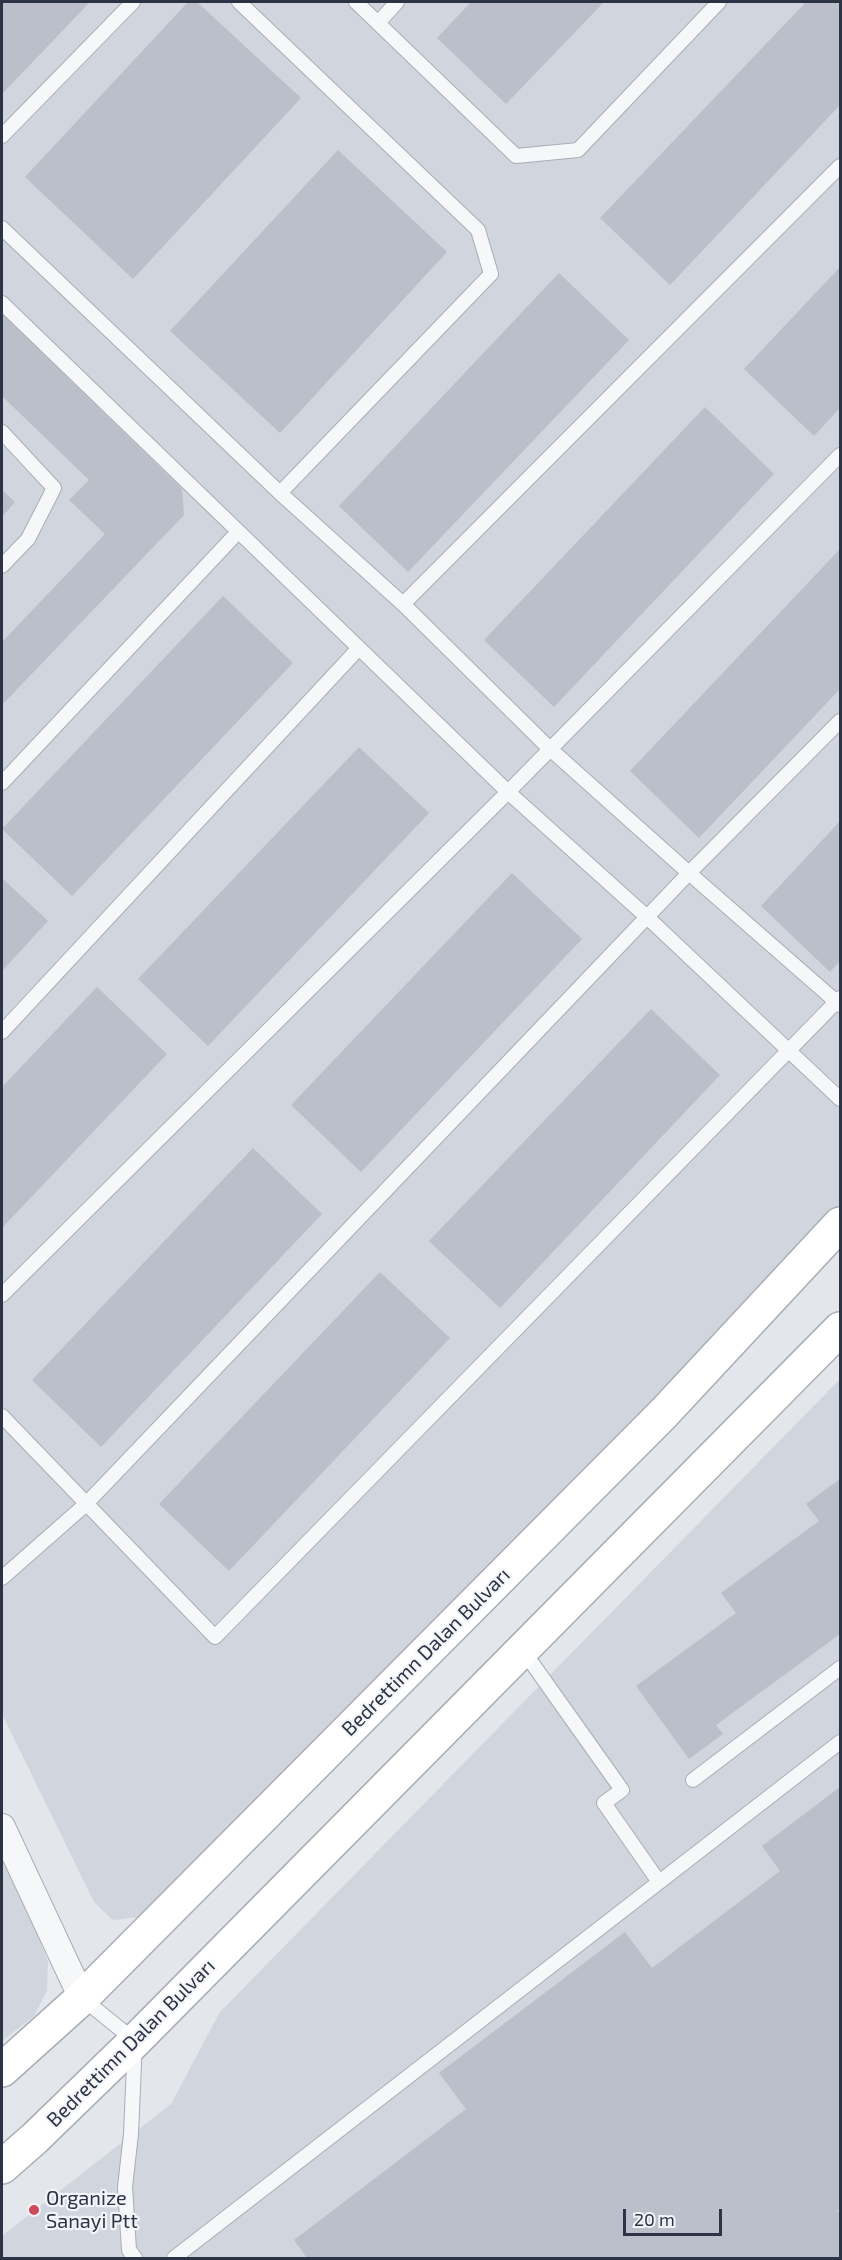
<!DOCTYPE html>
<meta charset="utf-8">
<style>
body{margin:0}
#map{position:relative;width:842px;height:2260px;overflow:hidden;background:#e3e6eb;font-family:"Exo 2",sans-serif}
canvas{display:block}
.frame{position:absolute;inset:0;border:3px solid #2b3344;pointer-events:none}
.scale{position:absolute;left:623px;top:2209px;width:99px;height:27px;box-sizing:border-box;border:3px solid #2b3344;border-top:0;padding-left:8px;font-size:18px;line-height:21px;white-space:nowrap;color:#2b3344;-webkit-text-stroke:4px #f3f5f8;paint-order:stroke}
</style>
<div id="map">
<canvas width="842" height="2260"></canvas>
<div class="frame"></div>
<div class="scale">20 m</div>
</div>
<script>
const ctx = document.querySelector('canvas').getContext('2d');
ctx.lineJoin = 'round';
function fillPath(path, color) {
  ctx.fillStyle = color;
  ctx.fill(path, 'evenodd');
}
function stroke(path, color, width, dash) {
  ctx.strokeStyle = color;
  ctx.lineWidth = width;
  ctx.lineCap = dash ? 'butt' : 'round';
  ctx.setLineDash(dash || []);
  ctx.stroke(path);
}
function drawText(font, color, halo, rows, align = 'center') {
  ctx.font = font + ' "Exo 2",sans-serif';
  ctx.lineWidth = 4.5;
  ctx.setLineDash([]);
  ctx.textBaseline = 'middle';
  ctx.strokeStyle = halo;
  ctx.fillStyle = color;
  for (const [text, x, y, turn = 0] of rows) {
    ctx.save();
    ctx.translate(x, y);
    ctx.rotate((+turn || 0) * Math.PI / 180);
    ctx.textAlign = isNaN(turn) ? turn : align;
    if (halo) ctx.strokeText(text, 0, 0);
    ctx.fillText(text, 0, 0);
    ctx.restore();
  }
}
fillPath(new Path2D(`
 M2,2h838v1204l-678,705 -22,6 -27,3 -19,-18 -92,-188z
 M840,1379v879h-838v-22l169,-132 49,-92z
 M2,1858l32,67 14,37 -1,29 -13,25 -32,25z`), '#d1d5dd');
fillPath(new Path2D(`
 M2,2h88l-88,92z
 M188,2h9l104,96 -168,181 -108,-102z
 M471,2h133l-98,102 -69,-66z
 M806,2h31l3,3v100l-170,180 -70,-67z
 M338,150l109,102 -167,181 -110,-102z
 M840,267v141l-26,28 -70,-67z
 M559,273l70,67 -221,232 -69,-66z
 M2,314l180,175 2,26 -182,190v-63l103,-108 -36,-34 20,-20 -87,-84z
 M705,407l69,67 -220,233 -70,-67z
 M2,490l13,12 -13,15z
 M840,549v140l-141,149 -69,-67z
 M223,596l70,67 -221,233 -70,-67z
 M359,747l70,66 -221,233 -70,-67z
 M840,821v140l-10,11 -69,-66z
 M512,873l70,66 -221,233 -70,-67z
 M2,878l46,43 -46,50z
 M97,987l70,67 -165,174v-141z
 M651,1009l69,66 -220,233 -71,-67z
 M253,1148l69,66 -221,233 -69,-67z
 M380,1272l70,66 -221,233 -70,-67z
 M840,1479v155l-124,91 7,9 -34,25 -53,-73 100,-73 -15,-20 98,-72 -13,-17z
 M840,1787v421l-3,2 3,5v43h-533l-13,-18 172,-131 -27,-36 186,-141 27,36 128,-97 -18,-25z`), '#bbbfc9');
const service = new Path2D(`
 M239,2l239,228 13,44 -211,219
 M356,2l160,154 62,-6 141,-148
 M378,23l19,-21
 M2,136l131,-134
 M2,228l278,265 123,111 146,144 140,125 151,132
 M2,303l506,489 139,125 193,182
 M2,432l52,56 -26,51 -26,27
 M403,604l437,-438
 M2,783l236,-251
 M2,1032l357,-384
 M2,1295l506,-503 332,-337
 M2,1416l213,221 625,-639
 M2,1578l83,-73 604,-632 151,-152
 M522,1649l100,141 -18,13 55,79
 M693,1780l147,-112
 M82,1998l53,43 -4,93 -6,53 4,63 6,8
 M174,2258l666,-516`);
const minor = new Path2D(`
 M2,1827l80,171`);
const secondary = new Path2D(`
 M2,2070l80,-72 582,-585 176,-189
 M2,2167l33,-29 100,-97 705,-712`);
stroke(service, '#a8adb6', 16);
stroke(minor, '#a8adb6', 28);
stroke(secondary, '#a8adb6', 36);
stroke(service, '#f6f7f9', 14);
stroke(minor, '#f6f7f9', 26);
stroke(secondary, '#fff', 33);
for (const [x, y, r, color] of [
 [34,2210,6,"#ce4a5b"]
]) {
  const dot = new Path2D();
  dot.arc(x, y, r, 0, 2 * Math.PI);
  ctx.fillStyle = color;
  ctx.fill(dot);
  stroke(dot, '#f3f5f8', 2);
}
drawText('20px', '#2b3344', '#f3f5f8', [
 ["Bedrettimn Dalan Bulvarı",426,1652,-45],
 ["Bedrettimn Dalan Bulvarı",131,2043,-45]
]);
drawText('20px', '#2b3344', '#f3f5f8', [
 ["Organize",46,2198],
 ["Sanayi Ptt",46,2221]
], 'left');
</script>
